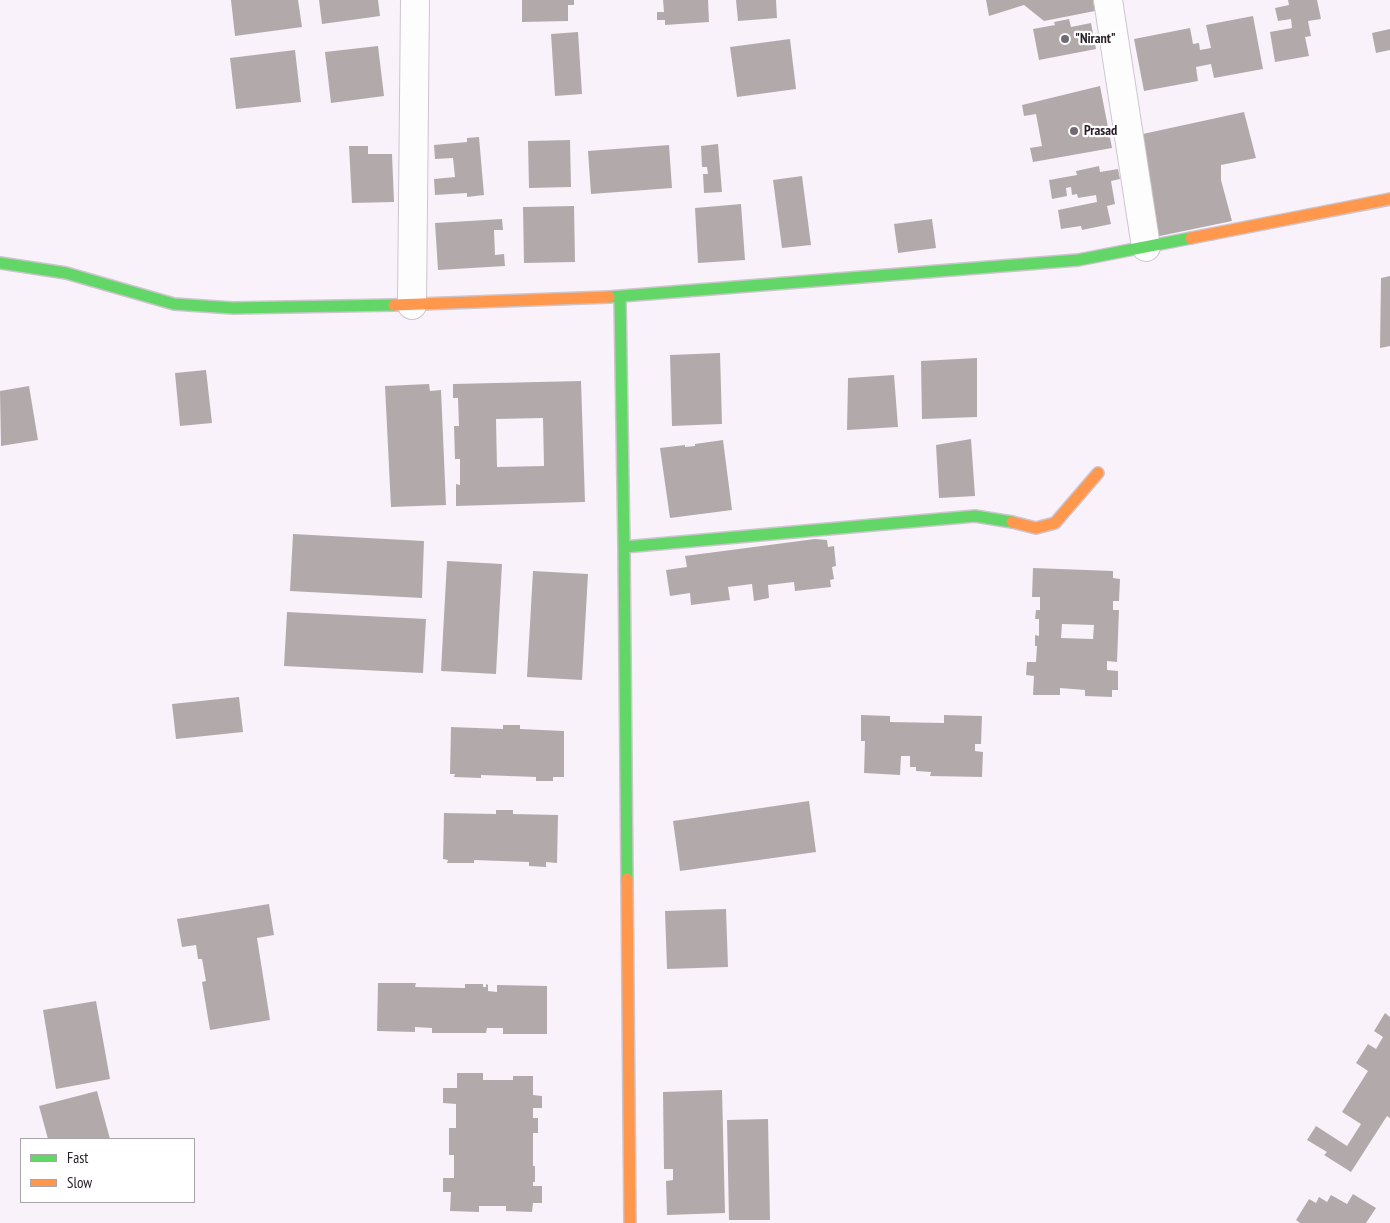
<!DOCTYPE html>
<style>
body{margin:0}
#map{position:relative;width:1390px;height:1223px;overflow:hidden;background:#f9f2fa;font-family:"PT Sans Narrow",sans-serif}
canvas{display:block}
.legend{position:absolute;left:20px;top:1138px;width:175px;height:65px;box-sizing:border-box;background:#fff;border:1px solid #a9a6aa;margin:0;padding:6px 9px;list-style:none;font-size:15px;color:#29202a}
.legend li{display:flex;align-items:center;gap:10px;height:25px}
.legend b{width:25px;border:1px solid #a9a6aa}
</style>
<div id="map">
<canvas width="1390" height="1223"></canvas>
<ul class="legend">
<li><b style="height:6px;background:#63d668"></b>Fast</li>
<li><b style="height:6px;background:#ff974d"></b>Slow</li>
</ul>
</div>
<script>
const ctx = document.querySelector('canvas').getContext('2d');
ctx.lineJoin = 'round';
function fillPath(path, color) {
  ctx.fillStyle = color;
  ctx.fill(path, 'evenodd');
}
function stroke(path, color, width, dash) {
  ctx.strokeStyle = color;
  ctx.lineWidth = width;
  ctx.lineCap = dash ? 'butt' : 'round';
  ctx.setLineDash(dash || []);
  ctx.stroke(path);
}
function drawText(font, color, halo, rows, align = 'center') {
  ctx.font = font + ' "PT Sans Narrow",sans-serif';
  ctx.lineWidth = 4.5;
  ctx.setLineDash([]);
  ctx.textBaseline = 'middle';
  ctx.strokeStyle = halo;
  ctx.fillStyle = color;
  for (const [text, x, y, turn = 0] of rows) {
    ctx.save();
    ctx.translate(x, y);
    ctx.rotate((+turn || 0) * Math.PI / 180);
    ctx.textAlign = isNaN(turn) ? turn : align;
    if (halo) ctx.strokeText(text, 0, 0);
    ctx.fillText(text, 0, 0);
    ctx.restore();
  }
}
fillPath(new Path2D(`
 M231,0h67l4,27 -67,9z
 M319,0h59l2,16 -58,8z
 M522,0h52v5h-6v16l-46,1z
 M663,0h45l1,22 -44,3v-5h-8v-8h7z
 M736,0h40l1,18 -39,3z
 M986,0h107l2,11 -51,10 -20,-16 -35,11z
 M1288,0h29l4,19 -13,2 3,15 -6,1 4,19 -34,6 -5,-30 22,-4 -1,-9 -13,2 -3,-13 14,-3z
 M1253,16l10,53 -49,9 -3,-14 -15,3 2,14 -54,10 -10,-52 56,-11 3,16 6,-1 1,7 11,-2 -5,-23z
 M1069,19l2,8 20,-4 5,26 -57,11 -6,-31 22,-4 -1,-3z
 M1390,29v21l-14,3 -4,-20z
 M578,32l4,62 -27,2 -4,-62z
 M790,39l6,50 -59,8 -7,-50z
 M378,46l6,50 -53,7 -6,-51z
 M295,50l6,52 -65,7 -6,-51z
 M1100,86l12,62 -79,14 -3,-14 12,-2 -6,-32 -12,2 -2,-11z
 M1244,112l12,46 -35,7v15l11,41 -77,16 -26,-100z
 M479,137l5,58 -17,2v-4l-32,2 -1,-16 21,-2 -2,-19 -18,1 -1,-14 33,-3v-4z
 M570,140l1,47 -42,1 -1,-47z
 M718,144l4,48 -18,1 -1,-19h5l-1,-7h-5l-1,-21z
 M669,145l3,43 -81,6 -3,-43z
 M349,146h19v8h24l2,48 -42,1z
 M1099,166l1,6 18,-3 2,10 -9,2 4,23 -8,2 4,18 -29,6 -1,-4 -20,3 -3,-19 39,-8 -1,-7 -18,3 -1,-4 -5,1 -1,-8 -5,1 1,8 -15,3 -3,-19 28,-5 -1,-4z
 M802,176l9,69 -29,3 -9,-68z
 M741,204l4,56 -47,3 -3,-55z
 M574,206l1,56 -51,1 -1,-56z
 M502,219l1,11h-9l1,25 9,-1 1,12 -67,4 -3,-47z
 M932,219l4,29 -38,5 -4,-29z
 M1390,276v70l-10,2 1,-70z
 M720,353l2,71 -50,2 -2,-71z
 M977,358v59l-55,2 -1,-58z
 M206,370l6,53 -32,3 -5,-53z
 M894,375l4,52 -51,3 1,-52z
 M581,381l4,121 -129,4v-22l4,1v-26h-5l-1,-33h5l-1,-28h-5v-14zM543,418l1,48 -47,1 -1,-48z
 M429,384l1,7 11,-1 5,115 -55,2 -6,-121z
 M29,386l9,54 -37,6 -1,-55z
 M971,439l4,57 -36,2 -3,-53z
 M723,440l9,70 -62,8 -10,-70 25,-3v2l10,-1v-2z
 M293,534l131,7 -2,57 -132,-7z
 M815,539l12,1 1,7 6,-1 2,20 -4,1 2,12 -4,1 1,7 -36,4 -1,-9 -26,3 1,13 -15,3 -2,-17 -24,3 2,13 -39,5 -1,-12 -20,3 -4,-26 21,-3 -2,-11z
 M447,561l55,3 -6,110 -55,-3z
 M1033,568l80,3v7l7,1 -1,22h-6v9h6l-2,52 -10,-1v9l11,1v19h-6v7l-27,-1v-6l-25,-2v7h-27l1,-19 -8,-1 1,-13h9l1,-16h-2v-11l4,1v-17h-4l1,-9h4v-13h-8zM1062,624l32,1 -1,14 -32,-1z
 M533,571l55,3 -6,106 -55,-3z
 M287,612l139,7 -3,54 -139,-7z
 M239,697l4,35 -67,7 -4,-35z
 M861,715l29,1v6l54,1v-8l38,1 -1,28h-6v7l8,1 -1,25 -52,-1 1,-4 -15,-1v-4h-6v-11h-9l-1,19 -36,-2 1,-32h-4z
 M503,725h17v4l44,2v46h-11v4h-17v-4l-55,-2v3l-27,-1 1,-3h-5l1,-47 52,2z
 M809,801l7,51 -136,19 -7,-50z
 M496,810h17v4l45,1 -1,48 -11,-1v5l-17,-1v-4l-55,-2v3h-27l1,-3 -5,-1 1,-46 52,1z
 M269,904l5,31 -17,3 13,82 -60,10 -8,-48 4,-1 -4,-22h-4l-2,-14 -14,2 -5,-28z
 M726,909l2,58 -61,2 -2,-58z
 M378,983h38l-1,4 50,1v-4h18v3h3v-3l2,1v6l9,1v-7l50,1v48h-44v-6h-16l-1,5h-54v-5l-17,-1v5l-38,-1z
 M96,1001l14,78 -54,10 -13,-79z
 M1385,1013l5,4v101l-3,-2 -36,56 -27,-17 3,-3 -20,-12 9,-14 31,20 14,-22 -19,-12 26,-41 -12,-8 12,-19 8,5 7,-12 -9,-6z
 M457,1073h26v7h30v-4h20v19l9,1v12h-9v10h5v15h-5v33h2v16h-2v4h9v17h-9l-1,9 -26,-1v-5h-27v6l-29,-1 1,-19h-8v-14h11v-23h-5v-27h7v-24l-13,-1v-15h14z
 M722,1090l3,123 -58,2 -1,-34 7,-1v-11h-9l-1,-77z
 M97,1091l13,48h-62l-9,-33z
 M768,1119l2,101h-41l-2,-100z
 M1353,1194l23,14 -10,15h-66l-4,-3 13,-21 7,4 3,-6 8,5 4,-7 16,9z`), '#b2aaaa');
const street = new Path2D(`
 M1108,0l38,247
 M412,305l3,-305`);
const fast = new Path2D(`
 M0,263l66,10 108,31 59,4 161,-3
 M609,297l469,-37 113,-22
 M620,297l4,250 3,332
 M624,547l351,-31 37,6`);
const slow = new Path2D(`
 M1191,238l199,-39
 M394,305l215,-8
 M1012,522l24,6 19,-5 43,-50
 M627,879l3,344`);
stroke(street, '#ccc5cd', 30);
stroke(fast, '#ccc5cd', 14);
stroke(slow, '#ccc5cd', 14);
stroke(street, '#fefdfe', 28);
stroke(fast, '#63d668', 11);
stroke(slow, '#ff974d', 11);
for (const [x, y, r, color] of [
 [1065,39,5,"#726a73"],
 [1074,131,5,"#726a73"]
]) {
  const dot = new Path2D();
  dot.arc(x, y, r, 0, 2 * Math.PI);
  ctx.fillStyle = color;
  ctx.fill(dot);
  stroke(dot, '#fff', 2);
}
drawText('bold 14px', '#29202a', '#fff', [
 ["\"Nirant\"",1075,39],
 ["Prasad",1084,131]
], 'left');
</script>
